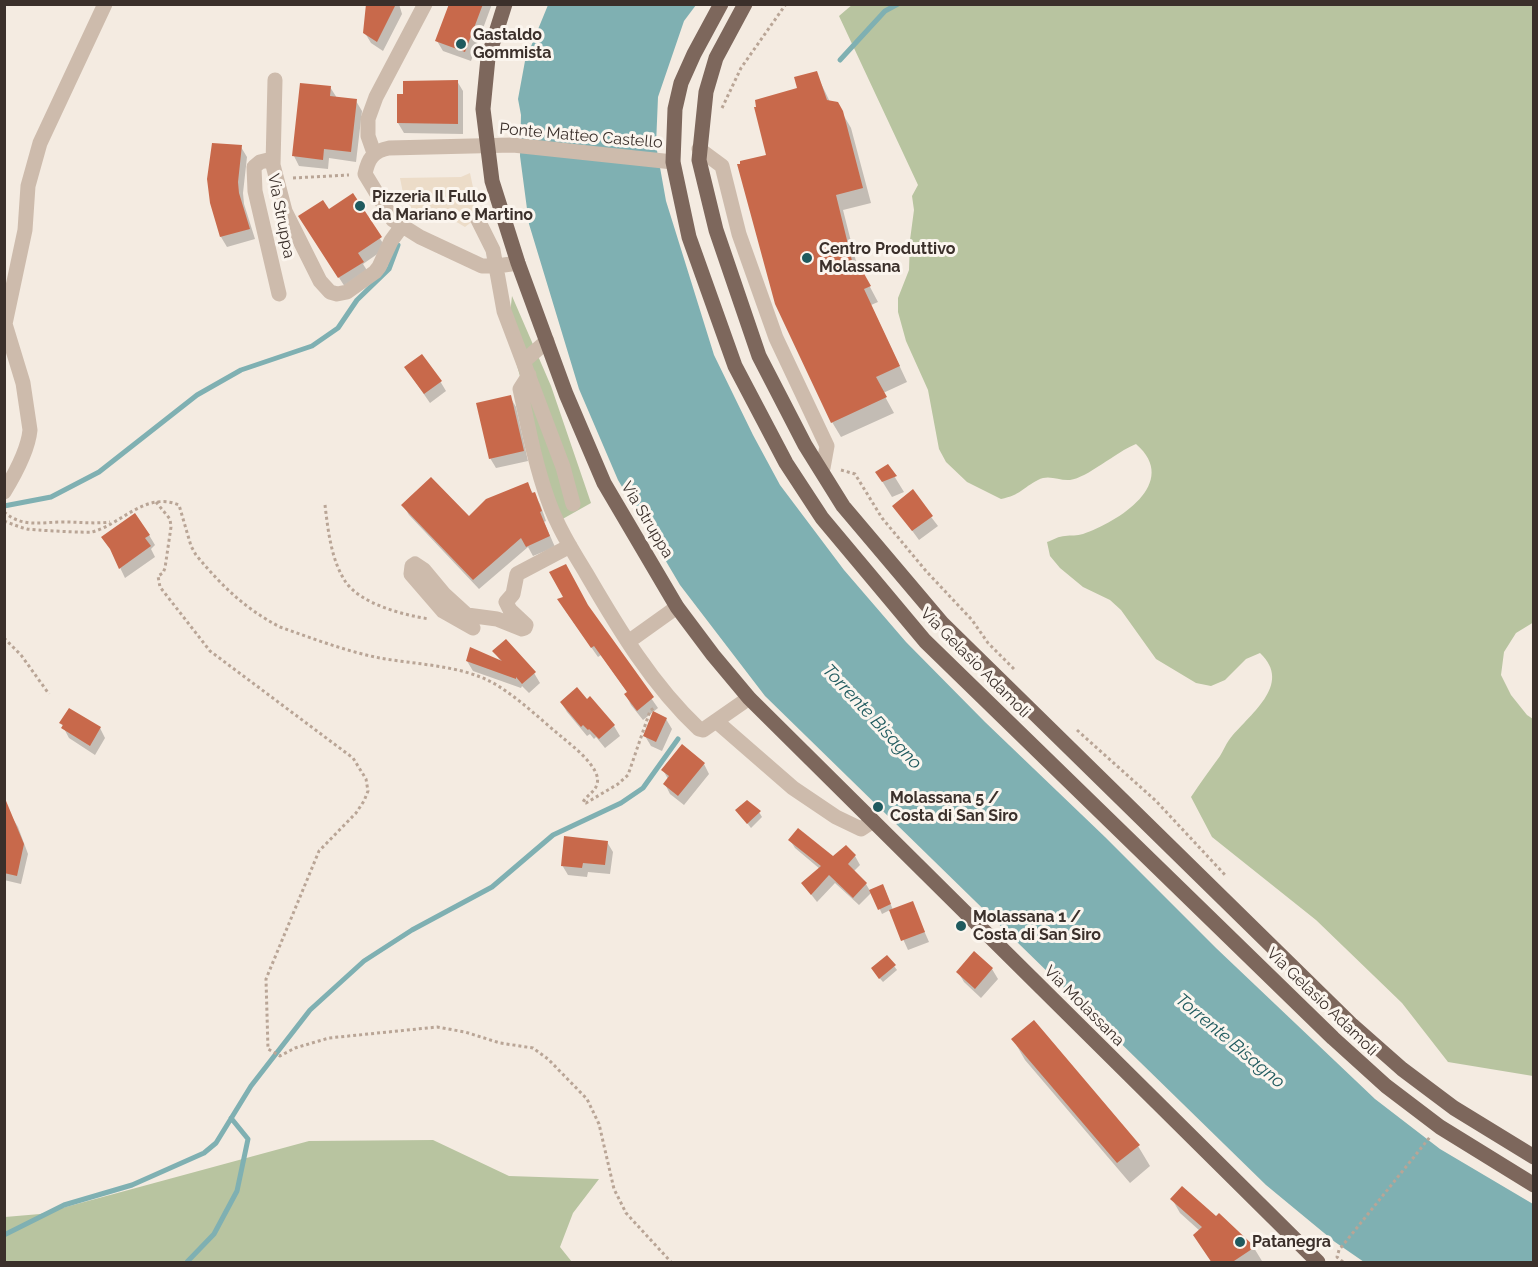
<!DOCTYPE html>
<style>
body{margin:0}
#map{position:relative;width:1538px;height:1267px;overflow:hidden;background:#f4ebe1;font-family:Raleway,sans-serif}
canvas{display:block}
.frame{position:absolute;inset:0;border:6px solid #3b302b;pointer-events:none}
</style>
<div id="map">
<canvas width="1538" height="1267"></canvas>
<div class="frame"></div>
</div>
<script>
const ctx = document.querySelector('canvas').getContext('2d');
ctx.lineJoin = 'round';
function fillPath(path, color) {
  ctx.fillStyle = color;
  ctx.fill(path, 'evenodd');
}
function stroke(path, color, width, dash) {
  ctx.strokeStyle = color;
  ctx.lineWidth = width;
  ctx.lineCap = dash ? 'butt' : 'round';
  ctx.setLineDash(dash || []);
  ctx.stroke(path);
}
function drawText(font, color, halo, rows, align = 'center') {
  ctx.font = font + ' Raleway,sans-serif';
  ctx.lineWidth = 6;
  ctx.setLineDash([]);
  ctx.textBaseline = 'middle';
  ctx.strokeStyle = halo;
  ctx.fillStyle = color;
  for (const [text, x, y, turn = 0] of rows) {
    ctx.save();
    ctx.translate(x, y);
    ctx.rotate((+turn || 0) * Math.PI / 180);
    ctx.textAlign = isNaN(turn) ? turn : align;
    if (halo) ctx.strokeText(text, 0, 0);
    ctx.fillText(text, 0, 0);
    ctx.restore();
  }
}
fillPath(new Path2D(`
 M853,4l680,1 1,617 -18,11 -12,19 -3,23 10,20 16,20 6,4v357l-85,-14 -46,-59 -86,-83 -104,-83 -21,-40c9,-14 19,-27 29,-41 3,-5 6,-12 9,-16 19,-25 65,-55 31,-87l-14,6 -21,21 -14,6 -15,-3 -40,-24 -35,-49 -11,-10 -27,-13 -23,-19 -10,-12 -3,-14c6,-2 12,-6 18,-6 6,-1 12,0 18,-2 35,-12 98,-51 53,-90 -20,8 -49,34 -66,36 -11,1 -21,-6 -32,0 -16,8 -17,15 -37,19l-34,-17 -21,-20 -7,-13 -11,-59 -22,-49 -8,-29v-14l11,-28 1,-30 4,-30 -2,-14 6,-11 -79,-169z
 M512,296l39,90 40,117 -32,18 -51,-189z
 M433,1140l76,36 90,3 -26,34 -13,34 12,15h-567v-45l35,-3 269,-73z`), '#b8c4a0');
fillPath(new Path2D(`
 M470,173l9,43 -14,11 -22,-13 -17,1 -15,-7 -7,-10 -4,-20 61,-1z`), '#ecdcc8');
fillPath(new Path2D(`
 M548,5h148l-12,16 -26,76 -2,48 10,56 48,154 39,80 27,50 64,85 62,72 79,80 120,115 111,111 159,151 65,50 93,55v58h-169l-29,-20 -69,-57 -501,-489 -85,-111 -62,-105 -39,-91 -50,-165 -9,-68 1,-41 -3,-16 7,-38z`), '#7fb0b2');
fillPath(new Path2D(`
 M368,4h31l3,10 -19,37 -12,-8 -6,-10z
 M451,4h41l-21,57 -28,-10 -6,-10z
 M816,73l14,29 7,2 14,24 20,75 -28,7 16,63 3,-1 16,30 -7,3 36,77 -24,11 11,20 -53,24 -9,-15 -65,-266 32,-67z
 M457,81l6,10v43l-59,-1 -6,-10z
 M330,87l7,11 19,3 6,10 -6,51 -27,-4 -1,11 -29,-3 -5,-10z
 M241,147l6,10 -4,36 1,11 11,35 -28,8 -6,-10 -10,-34z
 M352,195l34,53 -23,16 5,8 -23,15 -39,-61z
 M412,377l28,4 6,10 -16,12z
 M510,397l6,10 12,54 -32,7 -6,-10z
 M888,466l16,26 -12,5 -15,-24z
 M527,484l13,20 6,17 -2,1 11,25 -22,9 -5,-9 -49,42 -70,-74 -6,-10 66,13z
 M912,492l26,34 -19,14 -25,-34z
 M149,535l6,10 -4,4 4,8 -30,21 -12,-25z
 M588,608l70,100 -15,12 -12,-15 -5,-10 2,-2 -27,-38 -3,2 -33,-47z
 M494,651l40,22 6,10 -11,10 -7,-7 -1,2 -48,-17 -6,-10 34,1z
 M590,698l24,28 6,10 -15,12 -9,-11 -2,2 -4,-5 -3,2 -20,-24 -6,-10 26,-1z
 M666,719l6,10 -10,22 -11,-5 -6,-10z
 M61,723l39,5 5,10 -10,17 -26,-17z
 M704,764l5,10 -25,31 -14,-11 -5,-10 3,-5 -5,-9z
 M4,811l8,6 6,10 10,27 -7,30 -17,-4z
 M759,812l3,5 -11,11 -11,-14z
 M790,840l43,18 22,-2 5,9 -7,7 13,12 4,7 15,-1 8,20 19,-7 17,39 -21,8 -18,-40 -8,4 -10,-22 -13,13 -24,-22 -18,19 -14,-18 17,-15 -25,-21z
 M607,842l6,10 -3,22 -22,-2 -1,5 -19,-2 -6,-10z
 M894,966l3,4 -14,12 -8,-9z
 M992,969l6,10 -17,19 -17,-16 -6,-10z
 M1013,1039l125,107 12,20 -20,17 -105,-123z
 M1172,1199l82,49 8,13 -50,1 -12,-31 -20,-18z`), '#0003');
stroke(new Path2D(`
 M840,60l45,-49 13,-7
 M4,506l47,-9 48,-25 98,-77 44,-25 71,-24 26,-18 19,-28 32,-31 9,-24
 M4,1235l60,-30 68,-20 72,-32 12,-10 35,-57 59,-76 54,-49 48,-31 80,-43 61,-52 68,-32 22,-15 35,-49
 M187,1262l27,-28 23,-43 11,-52 -17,-21`), '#7fb0b2', 5);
fillPath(new Path2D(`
 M366,4h30l-19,38 -14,-9z
 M449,4h34l-18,48 -30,-11z
 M817,71l10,29 11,2 5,9 20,77 -27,7 19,78 7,-3 9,16 -7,3 36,77 -24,11 11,20 -56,26 -56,-119 -38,-140h3v-3l26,-6 -12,-48h2l-1,-7 42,-12 -3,-11z
 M458,80v44l-61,-1v-29h6v-13z
 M300,83l31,3 -1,10 27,3 -6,53 -27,-3 -1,11 -31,-4z
 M212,143l30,2 -4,37 1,11 11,36 -30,8 -10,-34 -3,-24z
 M353,193l29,44 -24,16 6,9 -26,16 -40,-62 25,-16 6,9z
 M422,354l20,27 -18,13 -20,-27z
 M511,395l13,56 -35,8 -13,-56z
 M888,464l9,12 -15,6 -7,-10z
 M431,477l38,39 17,-17 42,-17 4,11 3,-1 7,19 -2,1 10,24 -24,11 -5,-9 -48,42 -72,-75z
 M913,489l20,27 -21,15 -20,-25z
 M135,513l15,22 -5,3 6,8 -32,23 -9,-20 -9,-12z
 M566,564l22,41 66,92 -17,14 -13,-17 3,-2 -33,-46 -3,2 -34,-49 6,-2 -14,-25z
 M506,639l30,33 -14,12 -6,-7v2l-50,-18 4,-14 32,14 -10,-10z
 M577,687l10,12 3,-3 25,29 -16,14 -10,-10 -1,1 -5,-5 -2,2 -21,-25z
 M69,708l32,19 -11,19 -29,-18 2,-3 -4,-2z
 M653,711l14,7 -11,24 -13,-6z
 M682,744l23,19 -27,33 -15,-12 6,-8 -8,-6z
 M4,796l20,48 -7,32 -13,-3z
 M747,800l14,11 -14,13 -12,-14z
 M798,828l35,28 13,-11 10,10 -8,9 19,19 -14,15 -24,-23 -18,20 -10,-12 20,-17 -33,-26z
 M564,836l44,5 -3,24 -22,-2 -1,5 -21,-2z
 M883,884l8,20 -13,6 -9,-20z
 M913,901l12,31 -24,9 -12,-31z
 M974,951l19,17 -18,21 -19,-17z
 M887,955l9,10 -17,14 -8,-11z
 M1034,1020l106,125 -23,18 -106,-124z
 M1182,1186l34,30 3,-3 36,34 -24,16h-19l-19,-28 9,-8 -32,-28z`), '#c8694b');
stroke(new Path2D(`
 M722,108l19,-40 45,-64
 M293,178l56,-3
 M841,470l14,4 27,44 44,53 46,49 16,23 26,26
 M156,502l14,17 1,8 -6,41 -2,5 -5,3 2,11 50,64 143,107 13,21 2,12 -4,10 -8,12 -37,38 -53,128 2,70 12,7 15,-8 34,-10 108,-11 28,5 35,11 33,5 15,11 39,40 12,25 15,65 12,24 45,49
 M325,505c3,25 6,54 20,76 15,23 59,34 84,38
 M4,512c19,16 37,10 59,10 16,0 31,2 47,0
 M4,521c8,3 15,6 23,8 4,1 62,4 65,3 30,-8 53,-41 87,-27l12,41 5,9c26,31 48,53 84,72 31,11 63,23 95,30 39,8 85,7 120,27 25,15 46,36 68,54 11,9 39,31 34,46 -2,8 -10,11 -14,18l3,1 32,-19 10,-9 22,-64 5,-4
 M4,638l17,17 28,39
 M1077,730l79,71 70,75
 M1343,1262l-6,-5 2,-7 91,-113`), '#b9a596', 3, [3, 3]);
stroke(new Path2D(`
 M699,149l23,17 17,68 37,104 51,108 -4,22
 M374,153l-6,-17v-17l8,-22 49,-93
 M273,165l2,-85
 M477,218l16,32 11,61 59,156 10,37
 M518,263l-21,3h-15l-62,-29 -27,-17 -28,-46c3,-15 8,-23 24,-26l124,-3 160,17
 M279,294l-24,-103 -1,-24 6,-5 8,-2 5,5 12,46 35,70 10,11 7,2 10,-2 28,-20 4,-5 12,-26 11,-15
 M524,361l23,-20
 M529,375l-9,14c8,37 15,75 28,111 9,26 24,50 38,73 32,55 66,112 113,156l4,1 46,-32
 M4,492c11,-18 24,-41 26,-62l-7,-47 -18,-59 20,-94 3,-44 12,-43 65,-139
 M473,628l-30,-17 -32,-37 1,-8 3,-2 9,6 20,24 23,21 30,4 25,10 3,-1 1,-3 -16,-15 -4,-8 7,-8 4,-20 53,-28
 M628,642l49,-35
 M716,721l77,67 43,29 25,12 12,-8`), '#cdbbac', 15);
stroke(new Path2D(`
 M505,4l-17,54 -5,51 9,72 26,82 48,131 38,89 73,124 36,48 36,43 569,564
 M721,4l-27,50 -13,29 -6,26 -2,53 16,75 46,129 51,97 36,55 103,123 408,397 53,48 54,41 94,58
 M745,4l-29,54 -10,34 -7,68 17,70 43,126 46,89 38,61 99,117 409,401 51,45 52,39 80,49`), '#7d675c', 15);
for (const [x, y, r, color] of [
 [461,44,6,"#1f5a5e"],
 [360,206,6,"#1f5a5e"],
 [807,258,6,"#1f5a5e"],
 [878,807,6,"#1f5a5e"],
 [961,926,6,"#1f5a5e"],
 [1240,1242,6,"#1f5a5e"]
]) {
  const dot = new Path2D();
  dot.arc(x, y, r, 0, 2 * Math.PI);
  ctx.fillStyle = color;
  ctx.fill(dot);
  stroke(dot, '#fbf5ee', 2);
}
drawText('bold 16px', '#3b302b', '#fbf5ee', [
 ["Gastaldo",473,35],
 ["Gommista",473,53],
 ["Pizzeria Il Fullo",372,197],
 ["da Mariano e Martino",372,215],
 ["Centro Produttivo",819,249],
 ["Molassana",819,267],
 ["Molassana 5 /",890,798],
 ["Costa di San Siro",890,816],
 ["Molassana 1 /",973,917],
 ["Costa di San Siro",973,935],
 ["Patanegra",1252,1242]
], 'left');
drawText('16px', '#3b302b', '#fbf5ee', [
 ["Ponte Matteo Castello",581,136,5],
 ["Via Struppa",281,216,79],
 ["Via Struppa",647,520,59],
 ["Via Gelasio Adamoli",975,663,45],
 ["Via Gelasio Adamoli",1322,1002,44],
 ["Via Molassana",1084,1006,45]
]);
drawText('italic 18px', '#1f5a5e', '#fbf5ee', [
 ["Torrente Bisagno",872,717,47],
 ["Torrente Bisagno",1230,1041,40]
]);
</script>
